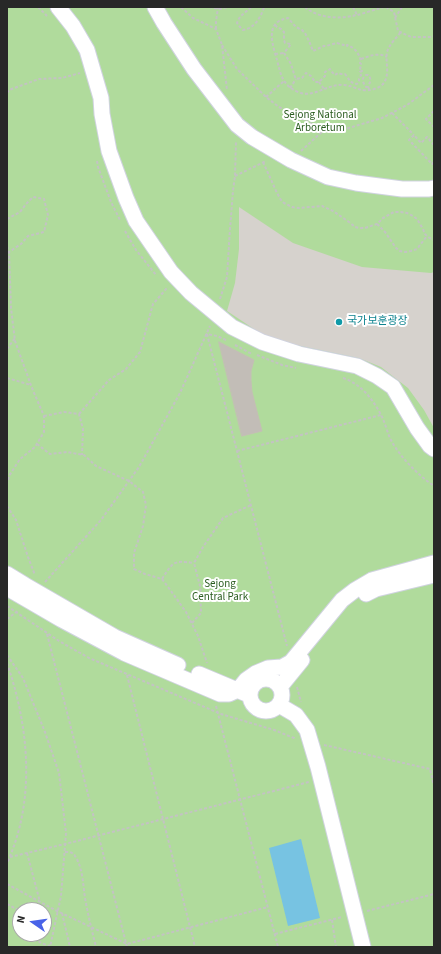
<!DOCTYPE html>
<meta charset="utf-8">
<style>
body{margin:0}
#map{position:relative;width:441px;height:954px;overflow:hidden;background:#e9e3db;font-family:"Source Sans 3",sans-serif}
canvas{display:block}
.frame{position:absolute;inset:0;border:8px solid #282828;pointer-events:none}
.north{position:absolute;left:12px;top:902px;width:40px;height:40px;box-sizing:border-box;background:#fff;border:1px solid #a9a9a9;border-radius:50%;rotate:283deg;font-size:11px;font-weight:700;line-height:16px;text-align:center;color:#282828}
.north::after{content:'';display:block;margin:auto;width:14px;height:18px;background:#4963e8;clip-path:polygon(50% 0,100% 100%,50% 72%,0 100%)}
</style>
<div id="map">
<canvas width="441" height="954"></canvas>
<div class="frame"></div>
<div class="north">N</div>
</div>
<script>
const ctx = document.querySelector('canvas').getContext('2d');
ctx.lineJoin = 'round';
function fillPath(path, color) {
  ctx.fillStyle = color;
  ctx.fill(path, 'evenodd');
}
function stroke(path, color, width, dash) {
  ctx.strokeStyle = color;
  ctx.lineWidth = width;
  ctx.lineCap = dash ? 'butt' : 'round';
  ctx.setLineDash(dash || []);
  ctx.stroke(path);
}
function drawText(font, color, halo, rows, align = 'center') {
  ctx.font = font + ' "Source Sans 3","Noto Sans KR",sans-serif';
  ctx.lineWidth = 4;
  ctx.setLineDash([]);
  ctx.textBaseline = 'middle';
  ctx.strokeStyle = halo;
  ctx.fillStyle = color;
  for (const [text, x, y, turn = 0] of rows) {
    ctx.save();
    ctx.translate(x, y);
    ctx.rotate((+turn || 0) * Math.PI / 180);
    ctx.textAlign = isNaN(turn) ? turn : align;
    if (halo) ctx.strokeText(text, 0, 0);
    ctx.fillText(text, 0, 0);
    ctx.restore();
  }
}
fillPath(new Path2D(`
 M7,7h427v940h-427zM20,910h24v24h-24z`), '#b0db9c');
fillPath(new Path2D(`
 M239,207l54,36 69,24 69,6 3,-1v156l-10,-18 -16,-22 -27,-21 -22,-9 -72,-15 -27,-10 -33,-22 8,-28 4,-34z`), '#d6d2cd');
fillPath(new Path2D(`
 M301,839l19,79 -32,8 -19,-78z`), '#77c3e2');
const building = new Path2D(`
 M219,342l35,18 -3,11v10l1,11 10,39 -20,5z`);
fillPath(building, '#c2bdb7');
stroke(building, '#c4bfb5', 1);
const minor = new Path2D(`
 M58,7l15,19 14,24 14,48 1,16 7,37 17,47 10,23 35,51 20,21 41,34 30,15 37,12 58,12 20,10 16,11 24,41 13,18 4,3
 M155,7l9,16 30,46 43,56 15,12 39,23 37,17 28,6 46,6h27l5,-1
 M7,574l18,11 90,52 63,28
 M7,588l55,32 62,33 96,41h9l9,-4 8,-10 10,-7 12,-5 14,-1 9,-5 51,-62 13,-10 17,-10 62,-17
 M366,594l10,-5 58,-14
 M199,674l50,21
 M250 695a16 16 0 1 1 32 0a16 16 0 1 1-32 0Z
 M280,687l22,-27
 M279,705l17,10 11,15 11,37 45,180`);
stroke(minor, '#d0d3e0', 17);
stroke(new Path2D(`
 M38,7l9,9
 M181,7l12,11 23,11 6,16 5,45
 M209,7l11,2 8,-2
 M251,7c-6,7 -11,7 -14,16l3,4 3,3c12,-2 18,-13 21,-23
 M305,7c14,12 35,12 52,8 9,-2 18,-6 28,-8
 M353,7l4,8
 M386,7l8,5 4,19 13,6h21l2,-1
 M395,18l7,-11
 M275,25l2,2 4,2 3,3v8l1,3 6,1 -7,9 7,11 4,13 1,2 6,-1 4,-5 5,3 4,6h4l6,-6v-4l5,-3 1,2 4,4 3,-2 3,1h4c4,5 5,9 12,10l2,-3v-2l2,-4 -1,-3 2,-1 -2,-1 1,-6 -1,-1 1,-1c-2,-9 -6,-14 -14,-17v1l-10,-3 -11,3h-2l-11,5 -4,-10 -4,-8 -3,-3 -6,-3 -8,-9c-3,1 -6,1 -9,3 -13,8 -5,28 -2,39 4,15 5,25 21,32 16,7 29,-9 47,-7 13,2 15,8 29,4 3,-1 6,-2 8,-4 9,-9 3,-22 5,-33 2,-7 9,-14 14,-20
 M216,29v-7l2,-15
 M222,45l15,24 29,28 13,10 45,23
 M275,54l9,-1
 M361,59c9,-3 17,-7 26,-2
 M319,82l5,7
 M368,87h-2c-3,-4 -5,-9 0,-12h2c4,4 2,7 0,12l2,3
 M290,88l6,-9
 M7,93l2,-3 30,-11 23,-1 18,-5
 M266,97l18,-16
 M434,111l-8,8 8,8
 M392,113l22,22
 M434,145l-7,-8 -6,6 -7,-8 -5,5 23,24 2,-2
 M301,151l23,-21 9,2 9,-2 40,-12 25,-13 27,-20
 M97,161l1,6 13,35 9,18
 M263,162l14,31 4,7 3,3 8,4 7,1 23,-2 11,5 16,11 6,5 4,1h6l12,-4 6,-6 11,-6h7l6,1 6,3 4,3 6,10 2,5 3,3 6,3
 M235,176l31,-15
 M7,219l13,-7 6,-8 7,-7 11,2 4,16 -4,17 -16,4 -7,8 -12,8
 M377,224l8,8 11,16 4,3 5,1 6,-1 6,-2 10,-13
 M125,231l11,19 20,25
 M7,246l2,6 2,56 4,33 17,47 12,28v16l-9,15 -15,12 -11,17 -2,7
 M220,299l7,-22 3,-48 3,-38 2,-15 1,-35
 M226,340l-9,-4 -10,-2 80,312
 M235,345l17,9
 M7,349l8,-11
 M257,355l25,10 14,3
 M7,378l24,7
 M343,378c19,6 32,24 40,41 3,7 5,16 9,23 10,17 26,33 42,44
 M79,414l30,-34 17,-11 14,-17 13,-48 14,-16
 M44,416l20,-4 15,2 4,15 -1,26
 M37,444l13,10 17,-2 17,3 12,11 33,15 14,11 3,13 -3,21 -9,27v16l11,5 17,5 9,12 15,21 12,24 9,27
 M237,451l144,-36
 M7,506l9,14 12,37 7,18
 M162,579c11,-17 11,-19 32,-16
 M45,582l56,-62 38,-53 41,-74 30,-67
 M7,606l52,35 30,17 132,56 53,16 20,8 1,2
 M7,619l12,-9
 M192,623l9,-10 -1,-27 -6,-23 9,-16 20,-29 28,-13
 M47,634l80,313
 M7,655l16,23 22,54 14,41 7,60 -5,63 -11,51
 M7,663c22,64 29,137 0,200
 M127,675l68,272
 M297,687l4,15
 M216,706l62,241
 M324,745l106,24 4,17
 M65,852c4,0 8,0 10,4 8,12 8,29 10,42 3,17 7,33 11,49
 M27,853l13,49
 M10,857l55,-13 244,-62
 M7,884l50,27 70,33 141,-37
 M7,904l13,7
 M367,911l67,-17
 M62,913l8,34
 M332,920l4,27
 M32,934c4,7 10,10 18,12
 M275,934l67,-17`), '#c3c3c3', 2, [3, 2]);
stroke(minor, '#fff', 15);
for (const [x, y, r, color] of [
 [339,322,4,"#0f9aa8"]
]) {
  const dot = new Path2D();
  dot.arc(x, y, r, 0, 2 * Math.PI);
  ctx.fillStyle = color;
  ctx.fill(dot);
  stroke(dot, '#fff', 1.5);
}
drawText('11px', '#2b5d20', '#fff', [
 ["Sejong National",320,116],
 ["Arboretum",320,129],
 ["Sejong",220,585],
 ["Central Park",220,598]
]);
drawText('11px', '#0d838f', '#fff', [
 ["국가보훈광장",347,322]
], 'left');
</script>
